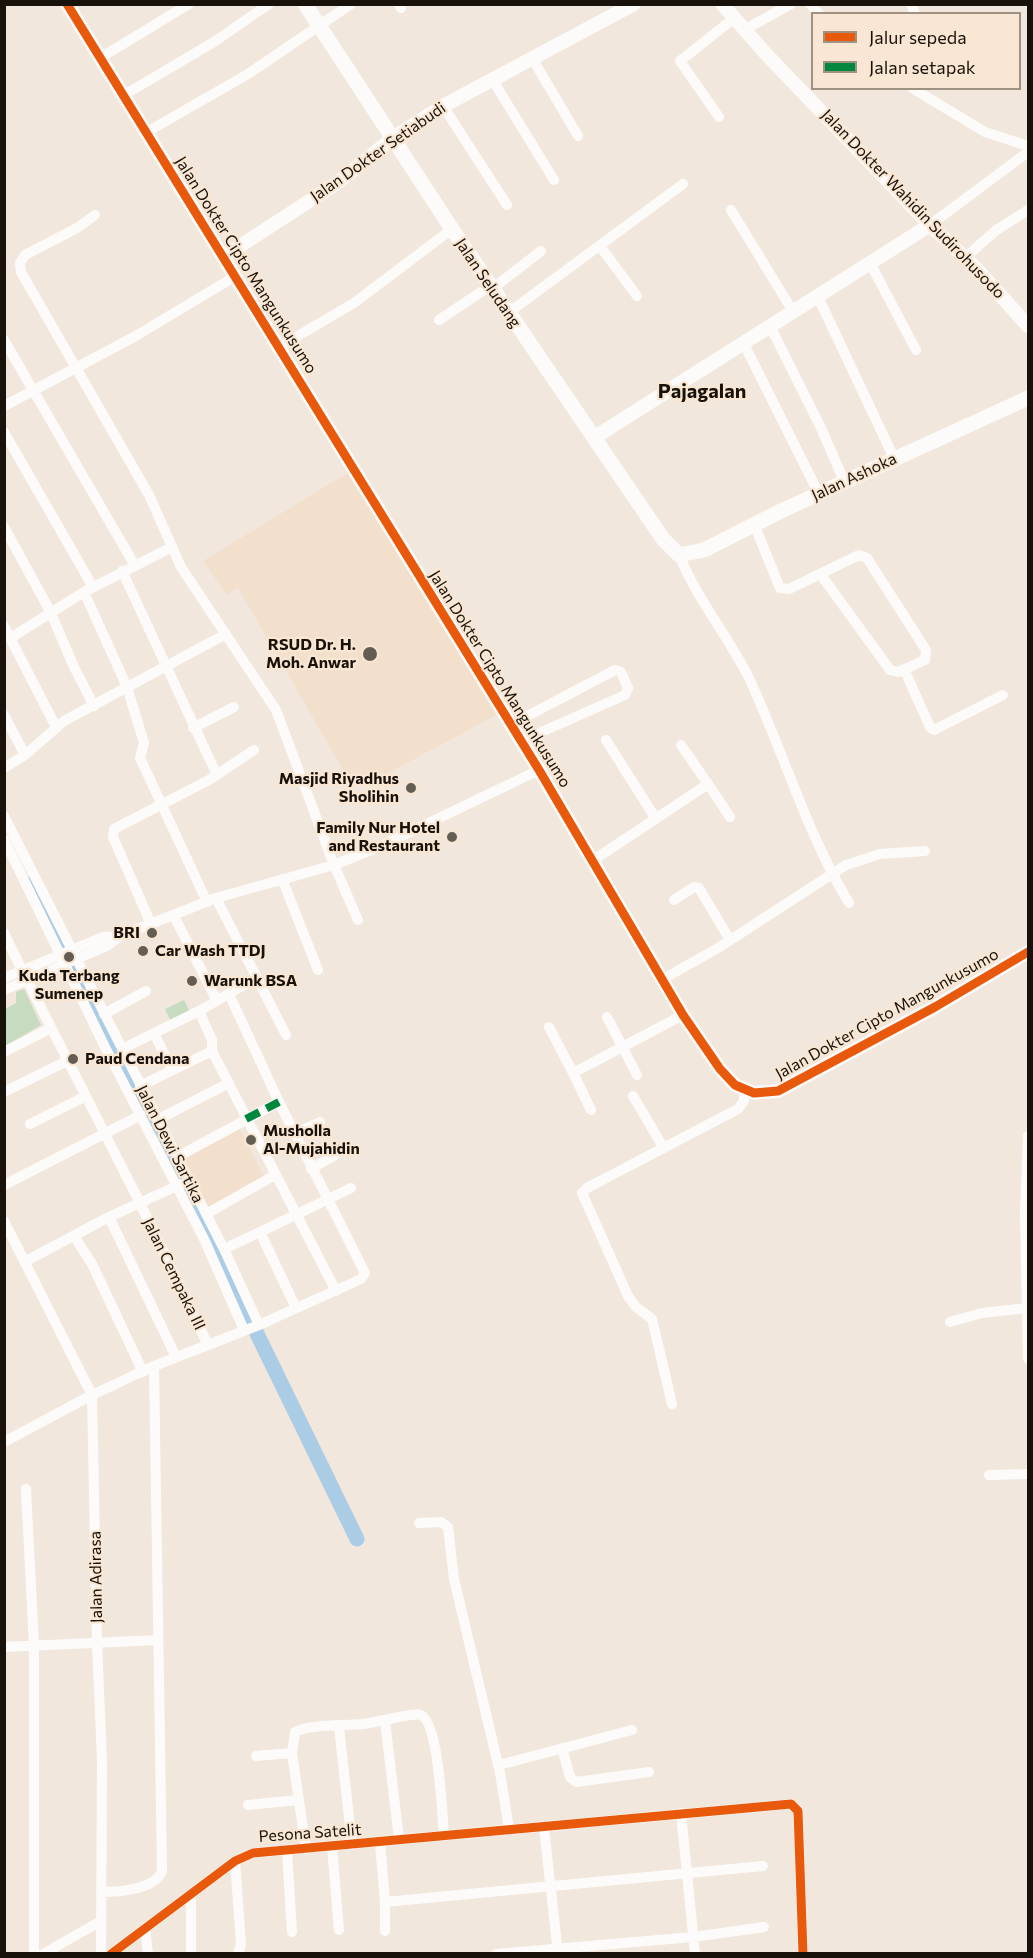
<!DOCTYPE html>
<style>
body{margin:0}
#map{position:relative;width:1033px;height:1958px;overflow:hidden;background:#f1e7dc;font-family:Commissioner,sans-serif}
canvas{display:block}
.frame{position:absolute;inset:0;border:6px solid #18120b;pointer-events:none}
.legend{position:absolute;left:811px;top:12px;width:210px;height:78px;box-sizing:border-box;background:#fae7d3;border:2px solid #a09283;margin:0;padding:8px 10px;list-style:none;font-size:18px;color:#18120b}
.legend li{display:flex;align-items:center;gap:12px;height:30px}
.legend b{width:30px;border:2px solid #a09283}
</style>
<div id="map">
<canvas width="1033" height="1958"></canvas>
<div class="frame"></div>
<ul class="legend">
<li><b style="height:8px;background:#e8590c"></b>Jalur sepeda</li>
<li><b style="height:8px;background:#00873e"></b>Jalan setapak</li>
</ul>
</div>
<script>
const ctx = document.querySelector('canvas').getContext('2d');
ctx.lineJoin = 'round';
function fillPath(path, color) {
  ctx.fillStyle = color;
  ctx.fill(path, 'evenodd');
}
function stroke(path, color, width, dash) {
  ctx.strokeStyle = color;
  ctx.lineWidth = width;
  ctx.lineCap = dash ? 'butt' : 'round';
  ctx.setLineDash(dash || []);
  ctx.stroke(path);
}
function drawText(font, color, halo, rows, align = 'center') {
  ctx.font = font + ' Commissioner,sans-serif';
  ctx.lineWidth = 4.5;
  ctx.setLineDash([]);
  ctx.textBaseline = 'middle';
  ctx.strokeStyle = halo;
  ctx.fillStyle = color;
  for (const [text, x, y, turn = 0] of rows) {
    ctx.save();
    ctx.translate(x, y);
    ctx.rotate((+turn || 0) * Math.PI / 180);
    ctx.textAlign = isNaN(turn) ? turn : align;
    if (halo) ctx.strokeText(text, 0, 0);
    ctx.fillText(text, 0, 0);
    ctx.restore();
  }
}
fillPath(new Path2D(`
 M351,471l149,242 -134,72 -9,1 -7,-4 -112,-194 -11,7 -24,-34z
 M239,1127l26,52 -58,31 -25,-52z`), '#f2e0cd');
fillPath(new Path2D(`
 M24,989l17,36 -36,21v-37l11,-6v-11z
 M184,1000l6,12 -19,10 -6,-13z`), '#c6dbc0');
stroke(new Path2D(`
 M31,884l32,64
 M72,967l115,223 170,349`), '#abcce5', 15);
stroke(new Path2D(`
 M399,4l2,4
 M810,4l9,10
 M911,4l4,10
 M744,30l47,-26
 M100,58l89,-54
 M532,58l46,78
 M492,79l62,101
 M912,88l73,44 43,14
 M124,95l90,-53 55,-38
 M443,106l64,99
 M719,117l-39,-56 53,-42
 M147,132l101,-58 103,-70
 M731,210l63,103
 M95,215l-18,13 -52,27 -5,8 1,9 128,223 32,72 95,143 58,155 24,55
 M930,225l98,-73
 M600,246l37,50
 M965,258l30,-27 33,-21
 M870,263l46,87
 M492,289l49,-38
 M818,297l76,161
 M508,313l175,-129
 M439,320l51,-34
 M771,328l50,100 24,55
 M4,340l130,224
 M744,344l75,150
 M279,347l75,-44 98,-74
 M4,406l130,-69 100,-60
 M4,432l89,155
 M754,524l26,64 9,1 70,-34 8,3 59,92 -1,10 -27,12 -8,-2 -69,-95
 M4,527l46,84 24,56 20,39
 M679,555c18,44 49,81 70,123 35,75 57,154 100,225
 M122,571l95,204
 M84,592l43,95 17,56 -4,15 67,144
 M4,626l52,101
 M12,637l72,-45 88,-45
 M904,669l26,58 4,3 69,-35
 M4,715l21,40
 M510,725l105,-55 6,2 7,16 -3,7 -104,46
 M193,728l41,-21
 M606,740l50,79
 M4,768l21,-13 39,-34 162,-87
 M708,784l22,33
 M4,816l220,433 35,76 -105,41 -62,29 -88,47
 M4,839l101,208 100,194 39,89
 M592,861l116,-77 -27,-39
 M282,879l36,91
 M216,898l70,137
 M674,900l20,-13 5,1 31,52
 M174,916l43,85
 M151,924l-38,-87 1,-8 95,-49 45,-30
 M4,933l18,37
 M4,978l99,-41 17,-1 96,-38 118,-33 49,-20 156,-75
 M663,979l55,-31 128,-83 34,-11 45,-3
 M27,980l113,223 68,142
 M4,990l103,-44 13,-10
 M229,994l50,108 86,171 -4,6 -102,46
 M199,1011l13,29v11l124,240
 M104,1014l42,-23
 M607,1017l30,58
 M549,1027l24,46 110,-58
 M154,1033l18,37
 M122,1049l77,-38 57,-33
 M4,1052l47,-24
 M573,1073l18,37
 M140,1086l72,-35
 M4,1092l63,-31
 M633,1096l30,51
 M157,1120l72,-37
 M30,1124l56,-28
 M294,1134l26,-12
 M1028,1136l-3,77 3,146
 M177,1157l102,-55
 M311,1169l24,-14
 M4,1185l137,-70
 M206,1214l69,-39
 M109,1217l67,140
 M4,1221l88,174 5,248 5,118 -1,193
 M260,1232l91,-44
 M74,1236l18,28 51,108
 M224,1249l36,-17 36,76
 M26,1261l83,-44 72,-33
 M950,1322l32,-9 45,-5
 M672,1404l-20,-85 -16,-12 -8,-11 -46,-103 5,-5 151,-79 6,-8v-11
 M989,1475l39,-1
 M26,1489l8,157v308
 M419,1523l22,-1 7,5 6,52 46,194 9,56
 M4,1647l154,-7
 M385,1721l14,118
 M339,1727l13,118
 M562,1748l8,29 6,5 73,-10
 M256,1756l36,-3
 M499,1765l133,-35
 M248,1805l50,-5
 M681,1813l14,141
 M544,1828l14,125
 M380,1843l5,59 378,-36
 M332,1847l7,83
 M306,1849l-14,-96 3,-21c14,-8 50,-6 68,-8 11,-1 51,-12 58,-9 18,8 21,99 23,120
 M287,1851l5,81
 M235,1861l6,83 -3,10
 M101,1892c17,0 54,-2 61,-21l-8,-505
 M191,1894v60
 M145,1928l3,26
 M385,1931v-29
 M43,1954l58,-33
 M111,1954l124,-93 18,-8 538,-49 7,7 5,143
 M496,1954l197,-17 71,-10`), '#fdfbfa', 10);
stroke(new Path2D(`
 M67,4l472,766 144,245 37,54 15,16 19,8 24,-2 157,-84 93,-55
 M722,4l44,50 164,171 46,43 52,58
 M223,257l114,-74 56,-45 50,-32 191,-102
 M595,437l335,-212`), '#fdfbfa', 14);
stroke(new Path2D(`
 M305,4l147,225 211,310 16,16 25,-5 77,-39 247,-113`), '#fdfbfa', 15);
stroke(new Path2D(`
 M246,1119l33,-17`), '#00873e', 8, [15, 8]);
stroke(new Path2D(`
 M67,4l472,766 144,245 37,54 15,16 19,8 24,-2 157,-84 93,-55
 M111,1954l124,-93 18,-8 538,-49 7,7 5,143`), '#e8590c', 9);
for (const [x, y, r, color] of [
 [370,654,8,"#645d54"],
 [411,788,6,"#645d54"],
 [452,837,6,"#645d54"],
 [152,933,6,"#645d54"],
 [143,951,6,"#645d54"],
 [69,957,6,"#645d54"],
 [192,981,6,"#645d54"],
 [73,1059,6,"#645d54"],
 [251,1140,6,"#645d54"]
]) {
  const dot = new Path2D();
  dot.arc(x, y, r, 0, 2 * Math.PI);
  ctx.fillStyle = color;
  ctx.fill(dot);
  stroke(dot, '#fae7d3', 2);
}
drawText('16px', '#18120b', '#fae7d3', [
 ["Jalan Dokter Setiabudi",378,152,-35],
 ["Jalan Dokter Wahidin Sudirohusodo",913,204,46],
 ["Jalan Dokter Cipto Mangunkusumo",246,265,58],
 ["Jalan Seludang",488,283,56],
 ["Jalan Ashoka",854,477,-25],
 ["Jalan Dokter Cipto Mangunkusumo",500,679,58],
 ["Jalan Dokter Cipto Mangunkusumo",887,1014,-29],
 ["Jalan Dewi Sartika",170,1144,63],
 ["Jalan Cempaka III",174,1274,64],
 ["Jalan Adirasa",96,1577,-91],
 ["Pesona Satelit",310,1833,-4]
]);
drawText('bold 16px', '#18120b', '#fae7d3', [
 ["RSUD Dr. H.",356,645],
 ["Moh. Anwar",356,663],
 ["Masjid Riyadhus",399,779],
 ["Sholihin",399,797],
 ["Family Nur Hotel",440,828],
 ["and Restaurant",440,846],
 ["BRI",140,933],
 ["Car Wash TTDJ",155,951,"left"],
 ["Kuda Terbang",69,976,"center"],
 ["Sumenep",69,994,"center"],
 ["Warunk BSA",204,981,"left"],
 ["Paud Cendana",85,1059,"left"],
 ["Musholla",263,1131,"left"],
 ["Al-Mujahidin",263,1149,"left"]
], 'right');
drawText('bold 20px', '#18120b', '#fae7d3', [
 ["Pajagalan",702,391]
]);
</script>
